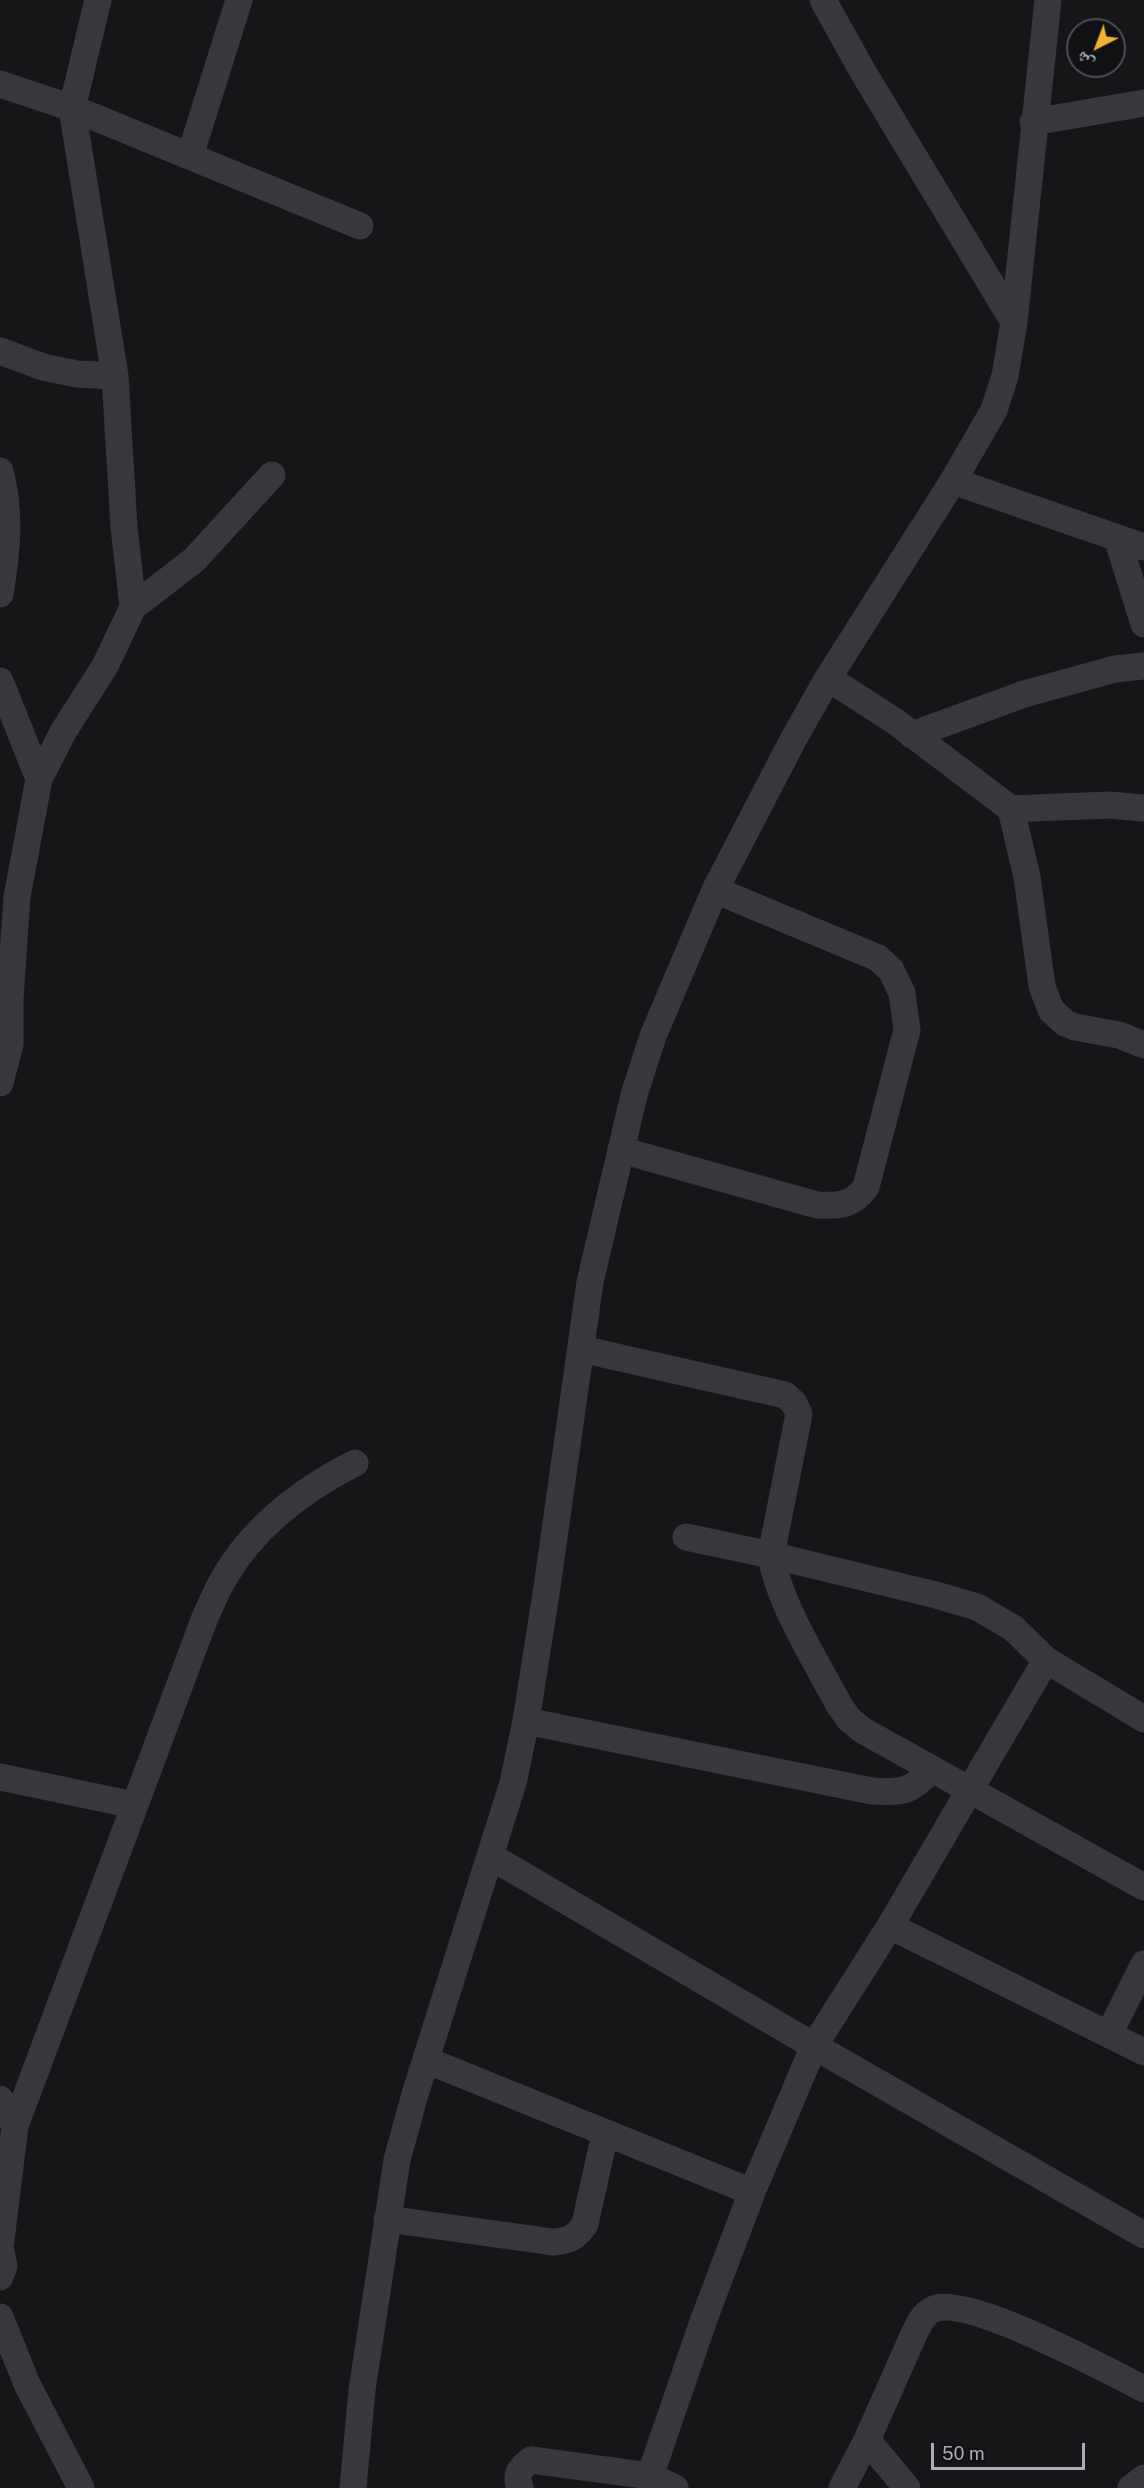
<!DOCTYPE html>
<meta charset="utf-8">
<style>
body{margin:0}
#map{position:relative;width:1144px;height:2488px;overflow:hidden;background:#161618;font-family:"Public Sans","Noto Naskh Arabic",sans-serif}
canvas{display:block}
.north{position:absolute;left:1066px;top:18px;width:60px;height:60px;box-sizing:border-box;background:#111113;border:2px solid #4d4f55;border-radius:50%;rotate:222deg;font-size:16px;font-weight:700;line-height:24px;text-align:center;color:#a8adb8}
.north::after{content:'';display:block;margin:auto;width:21px;height:27px;background:#f2b134;clip-path:polygon(50% 0,100% 100%,50% 72%,0 100%)}
.scale{position:absolute;left:931px;top:2443px;width:154px;height:27px;box-sizing:border-box;border:3px solid #a8adb8;border-top:0;padding-left:8px;font-size:18px;line-height:21px;white-space:nowrap;color:#a8adb8;-webkit-text-stroke:4px #111113;paint-order:stroke}
</style>
<div id="map">
<canvas width="1144" height="2488"></canvas>
<div class="north">ش</div>
<div class="scale">50 m</div>
</div>
<script>
const ctx = document.querySelector('canvas').getContext('2d');
ctx.lineJoin = 'round';
function stroke(path, color, width, dash) {
  ctx.strokeStyle = color;
  ctx.lineWidth = width;
  ctx.lineCap = dash ? 'butt' : 'round';
  ctx.setLineDash(dash || []);
  ctx.stroke(path);
}
stroke(new Path2D(`
 M98,0l-26,108 43,268 9,151 9,80
 M823,0l40,72 151,250
 M0,84l72,24 288,118
 M1033,122l111,-19
 M190,156l49,-156
 M0,351l43,16 34,7 38,2
 M0,471c11,42 7,81 0,123
 M953,481l191,66
 M1117,538l27,86
 M828,678l68,44 115,87 98,-4 35,3
 M0,681l39,98
 M912,735l112,-41 91,-25 29,-3
 M1011,809l16,68 15,109 9,24 14,13 10,4 44,8 25,10
 M0,1083l10,-39v-45l7,-102 22,-118 24,-47 42,-66 28,-59 61,-47 78,-85
 M621,1150l196,55c22,1 35,1 49,-18l41,-157 -5,-37 -11,-23 -13,-12 -163,-68
 M581,1349l204,46 9,8 5,11 -28,141c8,49 45,106 68,150l10,14 13,11 282,157
 M686,1537l85,18 165,40 41,12 36,21 33,32 98,59
 M526,1721l346,70c30,2 39,1 60,-22
 M0,1777l134,28
 M490,1856l324,190 330,189
 M890,1926l254,126
 M1109,2034l35,-70
 M426,2060l326,132
 M0,2099l15,27
 M387,2219l166,23c15,-1 23,-4 32,-18l20,-90
 M0,2248l15,-122 189,-506c6,-13 12,-29 20,-42 30,-52 78,-88 131,-115
 M0,2248l4,18 -4,11
 M0,2317l27,67 54,104
 M867,2440l40,48
 M650,2476l54,-157 48,-127 62,-146 76,-120 156,-266
 M353,2488l9,-98 35,-230 18,-66 98,-311 13,-62 21,-134 43,-305 44,-187 19,-59 62,-146 78,-150 35,-62 125,-197 41,-71 11,-34 9,-54 34,-322
 M520,2488c-5,-14 -1,-19 11,-28l119,16 25,12
 M842,2488l25,-48 47,-106c5,-10 11,-24 23,-26 38,-9 168,61 207,81
 M1131,2488l13,-10`), '#37383d', 27);
</script>
